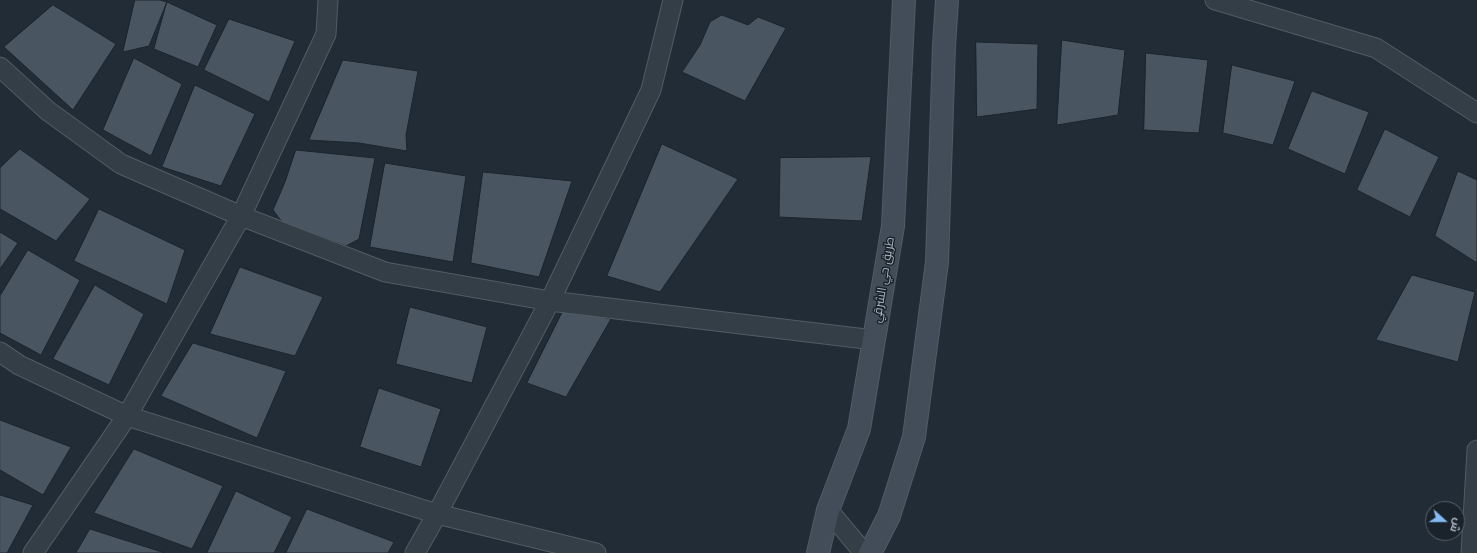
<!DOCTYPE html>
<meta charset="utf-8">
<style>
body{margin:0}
#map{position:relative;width:1477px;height:553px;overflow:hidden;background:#212c36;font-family:"Varela Round",Cairo,sans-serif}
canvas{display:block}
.north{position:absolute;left:1425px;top:501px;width:40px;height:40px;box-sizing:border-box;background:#1a232b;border:1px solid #555f68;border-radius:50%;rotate:111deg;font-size:11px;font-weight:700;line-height:16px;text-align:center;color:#aeb9c3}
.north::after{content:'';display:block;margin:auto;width:14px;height:18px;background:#84b9f2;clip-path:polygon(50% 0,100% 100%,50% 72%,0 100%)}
</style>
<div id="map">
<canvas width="1477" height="553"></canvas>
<div class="north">ش</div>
</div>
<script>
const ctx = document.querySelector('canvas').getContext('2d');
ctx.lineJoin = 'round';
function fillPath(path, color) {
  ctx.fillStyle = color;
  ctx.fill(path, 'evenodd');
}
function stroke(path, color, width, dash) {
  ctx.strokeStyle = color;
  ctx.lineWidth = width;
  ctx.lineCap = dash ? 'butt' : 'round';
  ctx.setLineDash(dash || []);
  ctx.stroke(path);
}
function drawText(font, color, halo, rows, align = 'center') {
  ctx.font = font + ' "Varela Round",Cairo,sans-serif';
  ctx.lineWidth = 3;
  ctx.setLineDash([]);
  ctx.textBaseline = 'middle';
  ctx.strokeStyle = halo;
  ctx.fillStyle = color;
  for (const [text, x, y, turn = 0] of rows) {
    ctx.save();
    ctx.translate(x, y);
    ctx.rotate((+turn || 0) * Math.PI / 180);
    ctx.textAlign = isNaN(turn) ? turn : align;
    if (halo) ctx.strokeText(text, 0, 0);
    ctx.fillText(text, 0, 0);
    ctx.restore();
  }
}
const building = new Path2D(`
 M135,0h25l7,2 -18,44 -26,6z
 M167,2l50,23 -19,42 -44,-18z
 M53,5l63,39 -43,66 -69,-63z
 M722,15l26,10 10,-8 28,11 -41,73 -63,-29 18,-27 10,-23z
 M229,19l66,22 -26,61 -65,-32z
 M1062,40l63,10 -7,65 -61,10z
 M976,42l62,2 -1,65 -60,8z
 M1146,53l62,7 -9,73 -55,-3z
 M134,58l48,26 -31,72 -48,-26z
 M343,60l75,11 -12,64 1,16 -48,-8 -50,-3z
 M1232,65l63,16 -22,64 -50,-12z
 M195,85l60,29 -34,72 -59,-19z
 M1312,91l57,21 -24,62 -57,-25z
 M1385,129l54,28 -29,60 -53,-27z
 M662,144l76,35 -78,113 -53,-16z
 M20,149l70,50 -34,42 -56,-32v-41z
 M296,150l79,8 -16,81 -13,7 -64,-24 -9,-12 12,-28z
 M871,157l-9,64 -83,-4 1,-59z
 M385,163l81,13 -13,86 -83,-15z
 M1458,171l19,9v83l-42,-27z
 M483,172l89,9 -33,96 -68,-14z
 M99,209l86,41 -18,54 -93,-43z
 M0,232l18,11 -18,26z
 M28,250l52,30 -39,75 -41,-22v-37z
 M240,267l83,30 -28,59 -85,-22z
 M1412,275l63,17 -17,70 -82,-22z
 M95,285l49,29 -35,71 -56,-26z
 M410,307l77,20 -15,56 -76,-19z
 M564,309l47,10 -45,78 -39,-14z
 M193,343l93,28 -29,67 -96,-42z
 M379,388l62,21 -20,58 -61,-20z
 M0,420l71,27 -28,48 -43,-25z
 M134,449l89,37 -31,63 -98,-36z
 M236,491l56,26 -18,36h-67z
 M0,495l33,10 -26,48h-7z
 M307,509l87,33 -6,11h-102z
 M90,529l75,24h-89z`);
fillPath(building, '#495662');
stroke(building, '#1c252d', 1);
const street = new Path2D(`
 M1215,0l161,48 101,65
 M0,67l48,44 73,53 120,52 144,56 165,29 324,39
 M0,352l19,13 108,51 310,98 159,39
 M828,510l36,43
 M33,553l94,-137 114,-200 85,-182 2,-34
 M415,553l22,-39 113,-213 101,-211 22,-90
 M1471,553l6,-103`);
const secondary = new Path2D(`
 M818,553l10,-43 31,-81 34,-203 11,-226
 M870,553l19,-37 25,-79 23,-175 7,-216 3,-46`);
stroke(street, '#525c64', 21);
stroke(secondary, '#525c64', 24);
stroke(street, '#343e47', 19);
stroke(secondary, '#424d59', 22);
drawText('12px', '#aeb9c3', '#1a232b', [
 ["طريق حي الشرقي",884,280,-81]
]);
</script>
